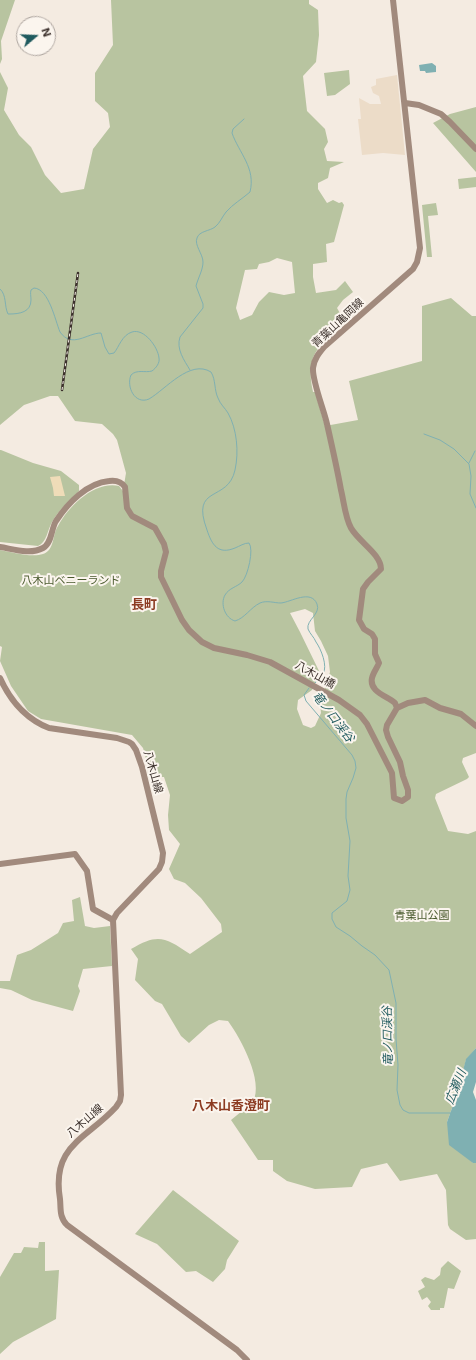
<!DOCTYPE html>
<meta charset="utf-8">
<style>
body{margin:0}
#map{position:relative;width:476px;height:1360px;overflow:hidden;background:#f4ebe1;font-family:Inter,sans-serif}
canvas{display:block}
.north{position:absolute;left:16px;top:16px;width:40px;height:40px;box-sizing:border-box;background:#fbf5ee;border:1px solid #aea6a0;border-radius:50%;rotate:71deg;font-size:11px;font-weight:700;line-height:16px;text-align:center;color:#3b302b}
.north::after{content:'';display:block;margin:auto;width:14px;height:18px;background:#1f5a5e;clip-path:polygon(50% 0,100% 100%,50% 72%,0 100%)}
</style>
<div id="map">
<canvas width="476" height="1360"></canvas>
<div class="north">N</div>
</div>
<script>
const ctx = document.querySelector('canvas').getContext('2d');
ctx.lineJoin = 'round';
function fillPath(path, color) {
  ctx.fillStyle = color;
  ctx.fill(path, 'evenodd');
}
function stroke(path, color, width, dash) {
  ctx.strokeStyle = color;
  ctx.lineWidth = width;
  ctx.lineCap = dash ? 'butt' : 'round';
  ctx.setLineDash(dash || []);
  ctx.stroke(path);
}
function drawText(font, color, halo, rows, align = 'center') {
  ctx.font = font + ' Inter,"Noto Sans JP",sans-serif';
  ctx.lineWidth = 4;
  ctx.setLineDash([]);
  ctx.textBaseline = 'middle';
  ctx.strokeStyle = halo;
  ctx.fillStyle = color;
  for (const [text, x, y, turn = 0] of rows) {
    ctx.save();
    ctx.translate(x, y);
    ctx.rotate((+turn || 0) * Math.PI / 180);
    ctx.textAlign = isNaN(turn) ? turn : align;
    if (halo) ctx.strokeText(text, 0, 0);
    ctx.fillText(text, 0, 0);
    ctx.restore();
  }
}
fillPath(new Path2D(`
 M0,0h15l-14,41 1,18 -2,5z
 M111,0h198v4l9,6 1,25 -3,27 -13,14 4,35 18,18 3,13 -4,7 3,12 17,1 -14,6 -2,10 -10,5v6l9,14 6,-3 6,3 3,-1 2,3 -10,37 -8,2 1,18 -14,2v13l3,16 20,-3 9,-9 8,11 -10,8 -6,8 8,14c-26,24 -40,31 -32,70h2l10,34 33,-6 -9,-39 73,-20v-55l29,-8 21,18h4v437l-13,5 -1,4 7,15 -2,2 -31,15 -1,4 13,33 20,3 8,-3v217l-10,12 -10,37 -9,25 26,41h3v76l-10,1 -16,-11 -2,-4 -2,-35 -9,-16 -37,7 -13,-18 -26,6 -9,18 -37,2 -28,-8 -14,-10v-11h-15l-27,-40 22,-18c11,-21 -12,-63 -25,-81l-9,-1 -10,5 -20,18 -8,-7 -19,-32 -7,-3 -20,-21 3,-21 -7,-10c27,-16 34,-12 59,5l32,-22 -1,-8 -20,-26 -16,-15 -11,-4 -5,-10 11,-25 -11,-14 -1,-15 2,-20 -6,-18h-13l-8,-29 -11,-13 -91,-16 -13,-8 -17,-25 -11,-25 2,-14 -2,-1v-96c11,2 32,8 43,4 12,-4 9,-19 15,-28 11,-20 36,-45 61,-40l4,5 3,-18 -9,-33 -4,-6 -11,-10 -27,-3 -17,-25h-8l-26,9 -24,20v-353l8,16 -4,22 15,25 12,12 14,28 16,18 23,-4 9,-40 17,-22 -2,-14 -13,-12v-28l18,-28zM277,258l15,4 3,31 -11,2 -15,-3 -10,10 -7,13 -12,5 -4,-12 9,-38 12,-1 2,-5 10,-2zM305,609l8,4 2,18 6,10 7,15 2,16 -10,31 1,10 -6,13 -4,2 -8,-3 -6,-16 1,-9 14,-10 8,-17 -20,-41 -10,-19z
 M349,70l1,14 -15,11 -8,1 -3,-23z
 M476,107v65l-43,-49 17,-9z
 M476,177v10l-17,2 -1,-10z
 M436,203l2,12 -10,1 4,41h-5l-5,-52z
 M0,450h1l32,13 28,8 18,14v6c-9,9 -20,19 -27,31 -5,9 -5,20 -14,24l-38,-4z
 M80,897l5,29 9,2 16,-2 2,40 -29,3 -5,17 2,5 -7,20 -41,-11 -21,-10 -11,-2v-7h10l7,-26 14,-5 27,-17 5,-10 11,-2 -2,-21z
 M173,1190l66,51 -12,19 -2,9 -12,13 -17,-11 -10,1 -29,-28 -22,-10z
 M39,1242h6v29l14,-1 -3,49 -43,23 -13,12v-77l14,-24h7l3,-6 14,1z
 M448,1261l13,10 -7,18 -6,-1 -4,20h-4v2h-9l-3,-4 3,-4 -4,-5 -5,3 -4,-9 7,-4 -4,-7 4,-3 9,3 6,-5 1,-7z`), '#b8c4a0');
fillPath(new Path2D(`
 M60,476l5,20h-11l-1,-8 -3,-11z`), '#efdcb8');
fillPath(new Path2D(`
 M397,75l8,80 -22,-2 -21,2 -4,-36h3l-2,-21 11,6h11l-2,-8 -6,-3 -2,-6 5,-2v-6z`), '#ecdcc8');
fillPath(new Path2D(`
 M432,63l4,3v6l-10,1 -1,-2h-5l-1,-6z
 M476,1048v34l-3,10 3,8v63h-3l-24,-18 -2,-23 9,-25 10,-38z`), '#7fb0b2');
stroke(new Path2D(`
 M0,289c7,6 4,17 8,25h1c11,0 22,-2 22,-14 0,-4 -1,-7 0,-10l3,-2c15,1 21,32 26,44 12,17 27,1 41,1l4,14 4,7 5,-1c5,-6 8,-18 18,-21 12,-4 26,15 27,26 1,5 -3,10 -7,13 -7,2 -15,-2 -21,4 -5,12 4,30 18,24 17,-10 41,-40 62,-27 5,8 3,18 7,26 2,6 7,10 10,15 9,16 11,39 7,57 -7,33 -45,14 -28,60 5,15 11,25 28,18 5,-2 9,-5 14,-5 5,6 -1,33 -7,39 -5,5 -13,6 -17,13 -5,9 0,23 10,26 10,-3 15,-13 25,-18 7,-3 14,0 21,0 10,-1 30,-14 36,1 4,10 -11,16 -9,25 2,5 6,8 8,13 5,7 12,24 7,32 -2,3 -6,6 -8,9
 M190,370c-6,-10 -14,-21 -10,-33l23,-29v-4l-7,-18c2,-8 7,-16 7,-24 0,-8 -9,-17 -6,-24 2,-7 13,-7 18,-11 5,-4 7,-10 11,-15 7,-8 16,-13 24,-20 6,-24 -11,-39 -18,-59l1,-4 11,-10
 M424,434l16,6 14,9 15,15 2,12 -1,18 6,14
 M469,463l6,-12
 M309,688l-5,7 2,6 46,54 3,6 1,7 -3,10 -6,14 -1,7v19l4,23 -2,35 2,14 -3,11 -15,12v6l4,8 14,9 12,10 13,9 14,15 7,33v36l2,26 -1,25 3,15 3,5 6,3h42`), '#7fb0b2', 1);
stroke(new Path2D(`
 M393,0l27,248 -3,14 -4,7 -89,78c-5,6 -10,12 -11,21 -1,13 11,42 14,56 5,22 10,44 14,66 3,12 4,27 10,38 8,14 30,26 30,41l-13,13 -5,7 -4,31 5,9 8,5 3,5v15l4,9c-2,5 -6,10 -7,15 -3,14 15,18 23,25l2,5
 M405,103l14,2 22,9 9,8 26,27
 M0,547c13,2 30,8 43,1 9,-5 8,-19 13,-27 12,-18 31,-38 53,-40 7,-1 12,0 16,6l2,21 5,8 23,12 9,16 2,8 -5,19v6l21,43 7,10 13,12 12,6 33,7 23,7 69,38 21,15 7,9 25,49 2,25 8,3 6,-4v-7l-5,-14 -3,-14 -12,-25 -2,-7 1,-5 10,-17
 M0,678c10,22 26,41 49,50l68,10 12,4 3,2 4,6 6,17 21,86 -1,9 -3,7 -42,44 -4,7 8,175 -1,6 -4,6c-29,32 -65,38 -56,92 1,9 -1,18 7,26l170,125 10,10
 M397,708l11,-5 17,-3 15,8 21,6 15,12
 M0,864l75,-10 12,17 6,38 20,11`), '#a18a7d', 6);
const rail = new Path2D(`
 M62,390l16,-117`);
stroke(rail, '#3b302b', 2.5);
stroke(rail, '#fbf5ee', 1, [3]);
drawText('11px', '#3b302b', '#fbf5ee', [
 ["青葉山亀岡線",338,323,-43],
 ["八木山橋",315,675,29],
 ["八木山線",153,772,74],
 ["八木山線",85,1121,-41]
]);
drawText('11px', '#4a5a2e', '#fbf5ee', [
 ["八木山ベニーランド",71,581],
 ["青葉山公園",422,916]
]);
drawText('italic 12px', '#1f5a5e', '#fbf5ee', [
 ["竜ノ口渓谷",333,717,53],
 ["竜ノ口渓谷",388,1036,-91],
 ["広瀬川",456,1087,-68]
]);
drawText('bold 13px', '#8c3b22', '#fbf5ee', [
 ["長町",144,605],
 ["八木山香澄町",231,1106]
]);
</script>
